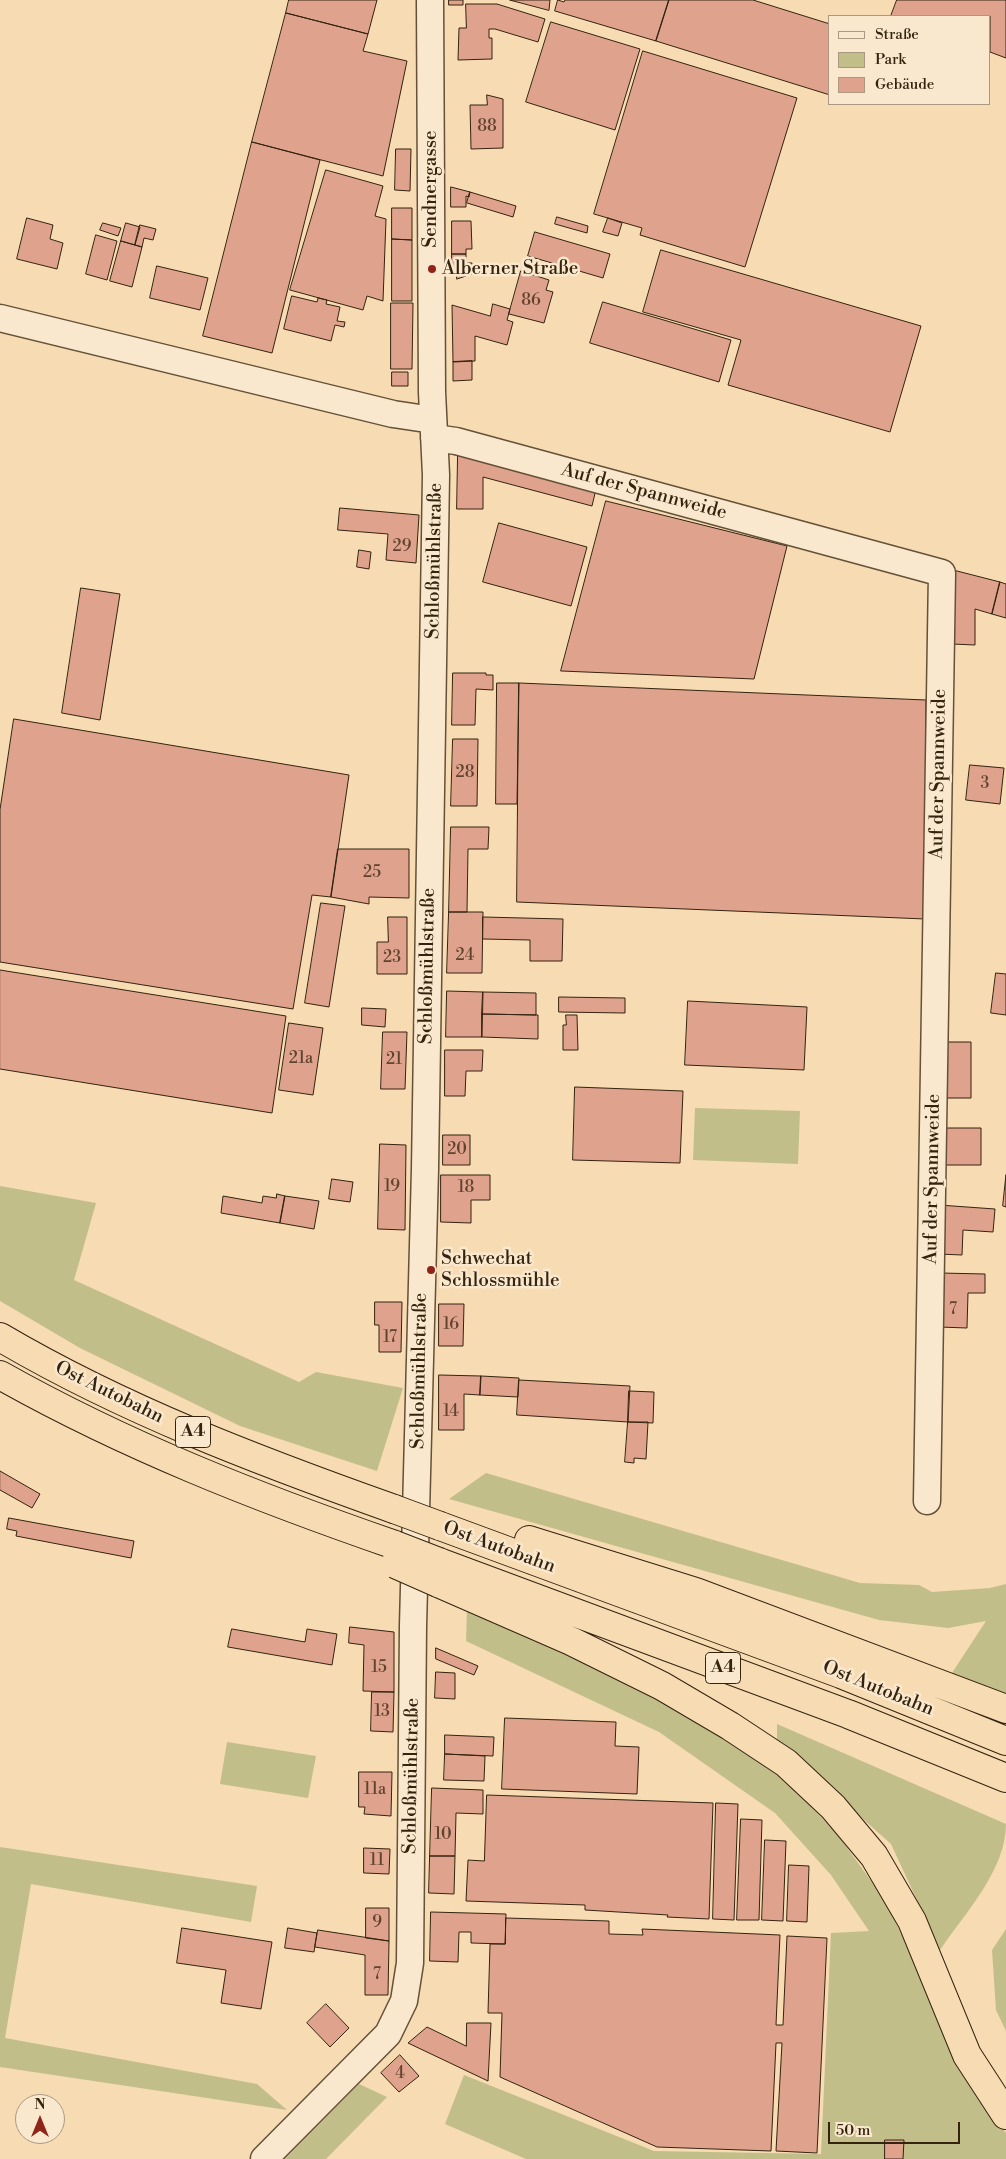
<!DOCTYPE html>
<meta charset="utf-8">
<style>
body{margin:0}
#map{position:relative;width:1006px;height:2159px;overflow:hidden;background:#f6dbb3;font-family:"Libre Bodoni",serif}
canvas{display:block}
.legend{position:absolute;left:828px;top:15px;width:162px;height:90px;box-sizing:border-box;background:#f9e8ce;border:1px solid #aa9982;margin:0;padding:6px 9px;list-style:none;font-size:15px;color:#34230f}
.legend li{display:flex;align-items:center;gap:10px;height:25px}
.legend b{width:25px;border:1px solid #aa9982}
.north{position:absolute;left:15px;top:2094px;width:50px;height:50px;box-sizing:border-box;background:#f9e8ce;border:1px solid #aa9982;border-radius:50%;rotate:0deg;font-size:14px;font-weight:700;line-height:20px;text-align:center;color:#34230f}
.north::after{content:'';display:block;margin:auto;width:18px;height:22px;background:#8f2418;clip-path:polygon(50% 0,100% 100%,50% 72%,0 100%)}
.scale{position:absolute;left:828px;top:2122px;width:132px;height:22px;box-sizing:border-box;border:2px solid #34230f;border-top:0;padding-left:6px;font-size:15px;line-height:18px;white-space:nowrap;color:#34230f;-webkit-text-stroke:4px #f9e8ce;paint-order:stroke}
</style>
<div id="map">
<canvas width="1006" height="2159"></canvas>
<ul class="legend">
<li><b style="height:6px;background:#f9e8ce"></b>Straße</li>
<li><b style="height:14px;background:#c2be89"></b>Park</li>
<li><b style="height:14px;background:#dfa28d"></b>Gebäude</li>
</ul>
<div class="north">N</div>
<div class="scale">50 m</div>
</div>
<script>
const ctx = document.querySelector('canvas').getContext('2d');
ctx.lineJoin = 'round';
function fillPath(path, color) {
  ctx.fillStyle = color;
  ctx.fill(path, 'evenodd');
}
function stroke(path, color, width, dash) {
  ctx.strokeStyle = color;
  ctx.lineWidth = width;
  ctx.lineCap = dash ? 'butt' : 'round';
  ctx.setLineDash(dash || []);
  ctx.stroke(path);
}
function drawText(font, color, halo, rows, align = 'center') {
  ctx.font = font + ' "Libre Bodoni",serif';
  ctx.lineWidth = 5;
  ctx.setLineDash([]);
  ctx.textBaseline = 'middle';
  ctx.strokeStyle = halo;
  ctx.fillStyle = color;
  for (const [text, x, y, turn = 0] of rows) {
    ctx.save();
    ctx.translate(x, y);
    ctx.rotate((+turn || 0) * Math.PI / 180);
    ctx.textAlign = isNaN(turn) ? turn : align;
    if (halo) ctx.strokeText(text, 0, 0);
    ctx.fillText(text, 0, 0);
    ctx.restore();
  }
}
fillPath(new Path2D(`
 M695,1108l105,3 -2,53 -105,-4z
 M0,1186l96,17 -22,77 225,102 17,-10 87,16 -26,83 -137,-45 -160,-78 -80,-47z
 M486,1473l374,110 59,2 13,7 58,-4 16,-4v115l-56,-23 36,-55 -38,7 -69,-8 -430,-121z
 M467,1609l158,69 106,60 64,51 43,46 46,64 106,214 16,20v26h-480l-81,-35 19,-49 190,76 167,3 10,-221 38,-2 -38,-56 -56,-62 -116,-81 -193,-91z
 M777,1724l229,100c0,46 -41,89 -66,126l-49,-106 -114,-102z
 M227,1742l89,14 -8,42 -88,-14z
 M0,1847l257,39 -6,36 -220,-38 -26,154 252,46 30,26 -287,-43z
 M1006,1929v102l-10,-21 -4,-60z
 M359,2084l28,13 -61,62h-41z`), '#c2be89');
const building = new Path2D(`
 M289,0h88l-9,34 -82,-21z
 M449,0h14v5h-14z
 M510,0h40l-1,10z
 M558,0l6,2 1,-2h104l-13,41 -101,-30z
 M669,0h84l77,24v71l-174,-54z
 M897,0h109v58l-16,-6v-36h-99z
 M466,4h31l48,15 -7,23 -43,-13h-6v9h3v21l-34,1 1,-32h7z
 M286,13l82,21 -5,17 44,10 -24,115 -131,-34z
 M551,22l89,27 -25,81 -89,-28z
 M643,51l154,47 -52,169 -105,-32 2,-7 -48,-14z
 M487,95l16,4v49l-32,1 -1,-44h17z
 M252,142l68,18 -48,193 -69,-17z
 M396,149h15l-1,42 -15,-1z
 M326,170l57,16 -8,30 11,3 -3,82 -16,-5 -4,14 -73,-20z
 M451,187l19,5 -1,5 -3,-1v11h-15z
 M470,192l46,14 -3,11 -46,-14z
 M392,208h20v32l-20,-1z
 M557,217l31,9 -1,7 -32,-9z
 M27,218l26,7 -3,14 13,4 -6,26 -40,-10z
 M608,218l14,5 -4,13 -15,-4z
 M452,221h19l1,28h-6v5h-14z
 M103,223l18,5 -3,8 -18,-6z
 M126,223l14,4 -5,18 -14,-4z
 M140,225l16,4 -3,11 -9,-2 -2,9 -7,-2z
 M535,232l75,22 -7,24 -75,-22z
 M96,235l21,6 -10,39 -21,-6z
 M392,239l20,1v61h-20z
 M121,241l21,6 -10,40 -22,-6z
 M661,250l260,76 -31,106 -162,-47 13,-45 -98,-28z
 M452,254h14v9h6v11h-20z
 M157,266l51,12 -8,32 -50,-12z
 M521,271l28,9 -3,10 7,2 -9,31 -35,-9z
 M457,274h9v2l-9,3z
 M292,296l25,6 1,-4 9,2 -1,4 14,3 -3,14 8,1 -1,5 -9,-2 -4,16 -47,-12z
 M603,302l128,38 -12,42 -129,-39z
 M391,303h22l-1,66h-21z
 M493,304l17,5 -3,11 6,2 -6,23 -32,-9v25l-22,1 -1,-57 38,11z
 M472,361v19l-19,1v-19z
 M392,372h16v14h-16z
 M458,454l139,31 -5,21 -109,-29v32h-26z
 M606,501l181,45 -33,133 -193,-8z
 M340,508l79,7 -3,48 -30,-3 2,-26 -50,-4z
 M499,523l88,24 -16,59 -88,-24z
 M359,550l12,2 -2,17 -12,-2z
 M953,570l47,12 -8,32 -17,-5v36l-23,-1z
 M1000,582l6,2v34l-14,-4z
 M81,588l39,6 -20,126 -38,-7z
 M453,673h33v2h7v15l-17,-1 -1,36h-23z
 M497,683h22l-2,121h-21z
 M519,683l407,17 -1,219 -408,-17z
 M14,719l335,56 -18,122 -19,-2 -19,114 -293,-47v-152z
 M453,739h25l-1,67h-26z
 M970,765l34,3 -4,36 -34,-4z
 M451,827h38l-1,22h-20l-1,63h-18z
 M338,849h71v49l-40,-1v7l-38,-7z
 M321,903l24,3 -16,101 -24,-4z
 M449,912h34l-1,61h-35z
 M388,917h19v57h-30v-32h11z
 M483,917l80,2 -1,42h-32v-21l-47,-1z
 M0,970l286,46 -14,97 -272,-44z
 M996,973l10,1v41l-15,-2z
 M447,991l36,1 -1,45h-36z
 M483,992l53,1v22l-54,-1z
 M559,997l66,1v15l-66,-1z
 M688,1001l119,6 -3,63 -119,-5z
 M362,1008l24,1 -1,18 -23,-2z
 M482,1014l56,1v24l-56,-2z
 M566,1015h11l1,35h-15v-25h3z
 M289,1023l34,5 -10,67 -34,-5z
 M383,1032h24l-2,57h-24z
 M941,1042h30v56h-30z
 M445,1050h38l-1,21h-16l-1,25h-20z
 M575,1087l108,4 -3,72 -107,-3z
 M941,1128h40v37h-40z
 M443,1135h27v30h-27z
 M380,1144l26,1 -1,85 -27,-1z
 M441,1175h49v25h-19v23l-30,-1z
 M1006,1175v32l-3,-1z
 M332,1179l21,3 -3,20 -21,-3z
 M277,1194l8,2 -5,27 -59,-10 2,-17 39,7 1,-7 13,2z
 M285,1196l34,5 -5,28 -34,-6z
 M939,1205l56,4 -2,23 -30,-2 -1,25 -24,-1z
 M940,1273l45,1v19h-17l-1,35 -28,-1z
 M375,1302h27l-1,50h-22v-27h-4z
 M439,1304h25l-1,42h-24z
 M439,1375l42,1 -1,19 -16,-1v36h-25z
 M481,1376l38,2 -1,19 -38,-2z
 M519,1380l111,6 -2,36 -111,-7z
 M629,1391l25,1 -1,31 -25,-1z
 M628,1422h20l-2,37 -12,-1v5l-9,-1z
 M0,1471l40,23 -8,14 -32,-18z
 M9,1518l125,23 -3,17 -115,-22 1,-5 -10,-2z
 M350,1627l44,5v60l-31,-1 1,-46 -15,-2z
 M232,1629l73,13 2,-13 30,5 -5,31 -104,-18z
 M436,1648l42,18 -4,9 -38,-16z
 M436,1672l19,1v26l-20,-1z
 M372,1692h22l-1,40 -22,-1z
 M505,1718l111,4 -1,24 24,1 -2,47 -135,-5z
 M445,1735l49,2 -1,19 -48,-2z
 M445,1754l40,2 -1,25 -40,-1z
 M359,1772h33l-1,44 -27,-2 1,-7h-6z
 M432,1788l51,2v24l-27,-1 -1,43h-25z
 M487,1795l226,8 -4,116 -42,-2 1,-2 -83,-5v-5l-119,-4 2,-41 16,1z
 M716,1803l22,1 -4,116 -21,-1z
 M741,1819l21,1 -3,100h-22z
 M765,1840l21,1 -3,80 -21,-1z
 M364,1848l26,1 -1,25 -25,-1z
 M430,1856h25l-1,38 -25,-1z
 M789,1865l20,1 -2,56 -20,-1z
 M366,1908h23v33l-23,-3z
 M431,1912l75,2 -1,30 -34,-1v-11h-12l-1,30 -28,-1z
 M506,1918l103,3v13l34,1 -1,-6 138,6 -4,90h7l4,-89 40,2 -10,215 -41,-2 6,-108h-6l-5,108 -114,-4 -157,-70 2,-64h-14l2,-69h15z
 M182,1928l90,14 -11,67 -40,-6 5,-33 -49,-7z
 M288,1928l29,5 -3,19 -29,-4z
 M318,1930l71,11 -1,54h-23v-40l-50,-8z
 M326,2004l23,24 -19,19 -23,-24z
 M467,2023h24l-3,58 -80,-38 19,-16 39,19z
 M400,2055l19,21 -20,16 -18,-19z
 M885,2140h19l-1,19h-18z`);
fillPath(building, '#dfa28d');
stroke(building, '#34230f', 1);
const minor = new Path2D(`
 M0,318l393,96 40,6
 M434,438l22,3 486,132 -15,928
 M264,2159l124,-125 16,-33 6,-38 3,-337 12,-457 11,-694 -4,-83 -2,-392`);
const highway = new Path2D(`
 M0,1337c124,73 259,124 394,172
 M0,1375c126,71 259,123 395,170
 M440,1526l401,148 165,67
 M529,1540l167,52 310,117
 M439,1562l409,152 158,64
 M438,1583l133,58 91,45 68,40 56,37 47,44 41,49 38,65 55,134 39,60`);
stroke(minor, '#645138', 29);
stroke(highway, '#34230f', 30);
stroke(minor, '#f9e8ce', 26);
stroke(highway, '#f6dbb3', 28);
const highwayBridge = new Path2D(`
 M394,1509l46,17
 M395,1545l44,17
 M395,1564l43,19`);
stroke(highwayBridge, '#34230f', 30, []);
stroke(highwayBridge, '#f6dbb3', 28);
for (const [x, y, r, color] of [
 [432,269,5,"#8f2418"],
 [431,1270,5,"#8f2418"]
]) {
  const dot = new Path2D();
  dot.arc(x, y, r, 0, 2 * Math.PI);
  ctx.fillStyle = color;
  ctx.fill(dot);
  stroke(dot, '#f9e8ce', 2);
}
drawText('16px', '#5f432e', null, [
 ["88",487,127],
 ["86",531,301],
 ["29",402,547],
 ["28",465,773],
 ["3",985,784],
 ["25",372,873],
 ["24",465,956],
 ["23",392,958],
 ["21a",301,1059],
 ["21",394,1060],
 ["20",457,1150],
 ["19",392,1187],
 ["18",466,1188],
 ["7",953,1310],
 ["16",451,1325],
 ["17",390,1338],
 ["14",451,1412],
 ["15",379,1668],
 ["13",382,1712],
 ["11a",375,1790],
 ["10",443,1835],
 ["11",377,1861],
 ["9",377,1923],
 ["7",377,1975],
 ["4",400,2074]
]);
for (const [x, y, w] of [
 [193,1432,35],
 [723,1668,35]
]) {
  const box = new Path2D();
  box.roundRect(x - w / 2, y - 15.5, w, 31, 4);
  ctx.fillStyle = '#f9e8ce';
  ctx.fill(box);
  stroke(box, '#34230f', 1);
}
drawText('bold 18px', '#34230f', null, [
 ["A4",193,1432],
 ["A4",723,1668]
]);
drawText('19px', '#34230f', '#f9e8ce', [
 ["Sendnergasse",431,189,-90],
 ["Auf der Spannweide",644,492,15],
 ["Schloßmühlstraße",435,561,-89],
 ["Auf der Spannweide",939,774,-89],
 ["Schloßmühlstraße",428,966,-89],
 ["Auf der Spannweide",933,1179,-89],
 ["Schloßmühlstraße",420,1371,-89],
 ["Ost Autobahn",109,1393,26],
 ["Ost Autobahn",499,1548,20],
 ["Ost Autobahn",878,1689,22],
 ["Schloßmühlstraße",412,1776,-89]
]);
drawText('19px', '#34230f', '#f9e8ce', [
 ["Alberner Straße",442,269],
 ["Schwechat",441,1259],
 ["Schlossmühle",441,1281]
], 'left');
</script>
